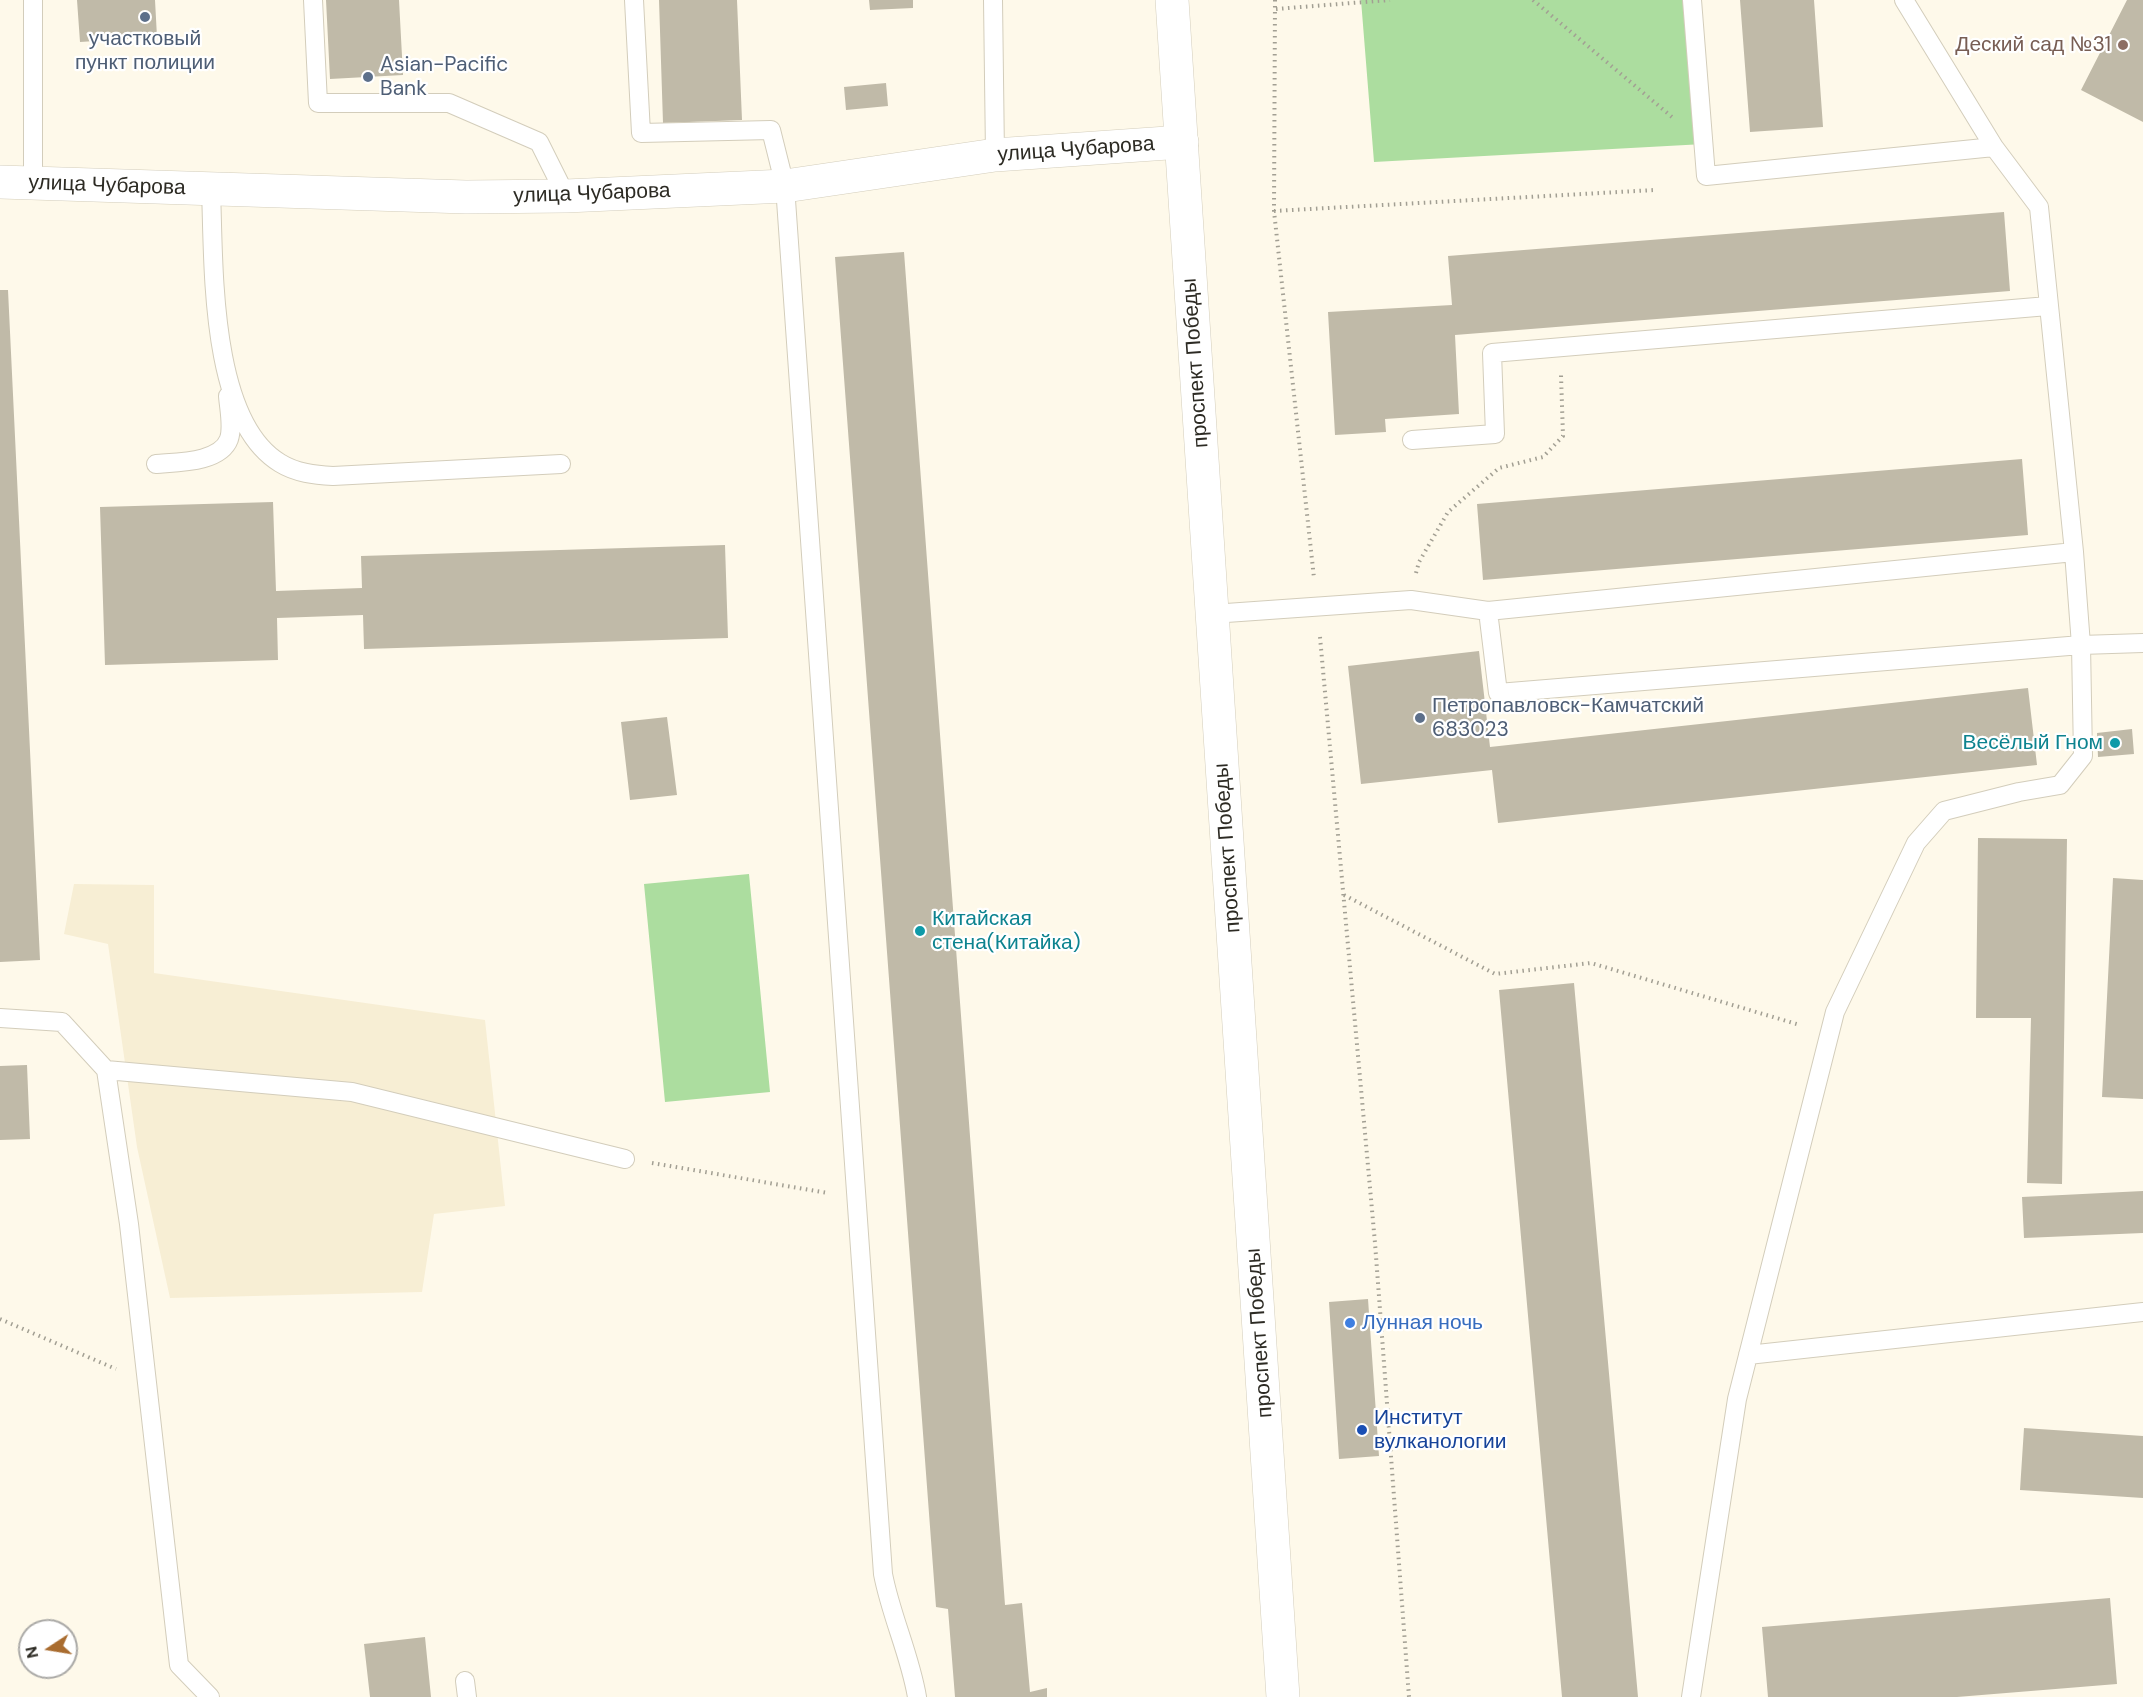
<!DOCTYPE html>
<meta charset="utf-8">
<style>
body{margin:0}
#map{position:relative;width:2143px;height:1697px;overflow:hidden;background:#fef9ea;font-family:"DM Sans",sans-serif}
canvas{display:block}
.north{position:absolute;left:18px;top:1619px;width:60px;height:60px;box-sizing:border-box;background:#fff;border:2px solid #abaaa7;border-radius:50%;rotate:258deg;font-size:16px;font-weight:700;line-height:24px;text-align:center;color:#2d2b24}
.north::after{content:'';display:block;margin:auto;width:21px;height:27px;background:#a96c2f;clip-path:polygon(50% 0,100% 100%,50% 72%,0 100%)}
</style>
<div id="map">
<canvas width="2143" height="1697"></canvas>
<div class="north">N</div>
</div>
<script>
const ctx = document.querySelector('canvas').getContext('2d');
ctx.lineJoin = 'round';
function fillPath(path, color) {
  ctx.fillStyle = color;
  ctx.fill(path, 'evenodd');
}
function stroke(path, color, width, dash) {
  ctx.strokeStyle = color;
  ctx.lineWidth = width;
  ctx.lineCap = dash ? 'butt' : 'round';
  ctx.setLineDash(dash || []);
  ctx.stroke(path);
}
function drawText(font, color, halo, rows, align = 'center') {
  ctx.font = font + ' "DM Sans",sans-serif';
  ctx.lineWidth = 4.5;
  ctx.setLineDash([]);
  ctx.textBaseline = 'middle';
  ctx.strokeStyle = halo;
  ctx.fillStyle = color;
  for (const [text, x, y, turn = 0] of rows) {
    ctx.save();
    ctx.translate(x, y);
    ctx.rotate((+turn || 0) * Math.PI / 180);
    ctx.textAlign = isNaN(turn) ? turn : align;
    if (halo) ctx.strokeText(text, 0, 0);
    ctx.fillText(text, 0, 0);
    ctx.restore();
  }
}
fillPath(new Path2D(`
 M74,884l80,1v88l331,47 20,186 -71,8 -12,78 -252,6 -33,-151 -29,-203 -44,-10z`), '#f7eed4');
fillPath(new Path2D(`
 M1361,0h331l12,144 -330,18z
 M749,874l21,218 -105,10 -21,-218z`), '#acdd9f');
fillPath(new Path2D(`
 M77,0h78l2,37 -77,5z
 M326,0h73l4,75 -73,4z
 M659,0h78l5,120 -79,3z
 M869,0h44v8l-43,2z
 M1740,0h74l9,127 -73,5z
 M2127,0h16v122l-62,-32z
 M886,83l2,23 -42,4 -2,-23z
 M2004,212l6,79 -555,44 4,79 -74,5 1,13 -51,3 -7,-123 124,-7 -4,-49z
 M904,252l101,1353 17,-2 8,89 17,-4v9h-92l-7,-88 -12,-2 -101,-1350z
 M0,290h8l32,670 -40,2z
 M2022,459l6,76 -545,45 -6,-76z
 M273,502l3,89 86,-3 -1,-32 364,-11 3,93 -364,11 -1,-34 -86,3 1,42 -173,5 -5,-158z
 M1479,651l11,96 538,-59 9,77 -539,58 -6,-53 -131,14 -13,-118z
 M667,717l10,78 -47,5 -9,-78z
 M2132,729l2,25 -36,3 -1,-24z
 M1978,838l89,1 -5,345 -35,-1 4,-165h-55z
 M2113,878l30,2v219l-41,-2z
 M1574,983l64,714h-76l-63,-707z
 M27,1065l3,74 -30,1v-74z
 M2143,1191v42l-119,5 -2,-41z
 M1368,1299l11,157 -40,3 -10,-157z
 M2024,1428l119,8v62l-123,-8z
 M2110,1598l7,86 -160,13h-189l-6,-70z
 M425,1637l6,60h-61l-6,-53z`), '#c0baa8');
const service = new Path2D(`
 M313,0l5,103h131l90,39 27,54
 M634,0l7,133 130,-3 14,56 98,1388c8,42 27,81 34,123
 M993,0l2,155
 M1692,0l14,176 288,-29
 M33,183v-183
 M211,190c3,74 -2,230 69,273 16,10 35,12 53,13l228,-12
 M1412,440l83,-6 -3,-81 556,-47
 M156,464c21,-2 64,-1 73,-25 4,-12 0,-30 -1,-43
 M1488,611l586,-59
 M1212,614l199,-14 77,11 10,82 583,-48 62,-2
 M0,1018l62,4 44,48 23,154 50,441 31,32
 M106,1070l246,22 273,67
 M1748,1355l395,-43
 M465,1681l2,16
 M1691,1697l46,-298 98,-387 81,-169 28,-32 75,-19 41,-7 23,-29 -2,-111 -7,-93 -35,-345 -45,-60 -90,-147`);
const tertiary = new Path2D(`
 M0,182l466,15 100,-1 219,-10 210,-31 187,-13`);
const primary = new Path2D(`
 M1172,0l111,1697`);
stroke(service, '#d3cdbb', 20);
stroke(tertiary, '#d3cdbb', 34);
stroke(primary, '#d3cdbb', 34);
stroke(new Path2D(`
 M1275,0l-1,211 40,367
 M1533,0l139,117
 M1276,9l114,-9
 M1274,211l381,-21
 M1416,573l3,-11 29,-50 51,-44 44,-11 20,-21 -2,-61
 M1320,637l55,606 34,454
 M1344,895l151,79 96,-11 209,62
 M652,1163l176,30
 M0,1319l116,50`), '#a29f93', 4, [1.5, 4.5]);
stroke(service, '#fff', 18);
stroke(tertiary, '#fff', 33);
stroke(primary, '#fff', 33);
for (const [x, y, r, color] of [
 [145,17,6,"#5c6f8a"],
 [2123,45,6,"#8d6e63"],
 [368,77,6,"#5c6f8a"],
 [1420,718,6,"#5c6f8a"],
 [2115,743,6,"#0f9aa8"],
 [920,931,6,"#0f9aa8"],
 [1350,1323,6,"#3f7fe0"],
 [1362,1430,6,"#1a4fb4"]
]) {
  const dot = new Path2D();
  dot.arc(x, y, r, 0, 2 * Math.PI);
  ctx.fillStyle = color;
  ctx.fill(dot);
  stroke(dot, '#fff', 2);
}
drawText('21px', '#4e5e75', '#fff', [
 ["участковый",145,39,"center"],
 ["пункт полиции",145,63,"center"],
 ["Asian-Pacific",380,65],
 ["Bank",380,89],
 ["Петропавловск-Камчатский",1432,706],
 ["683023",1432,730]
], 'left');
drawText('21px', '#785e54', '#fff', [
 ["Деский сад №31",2111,45]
], 'right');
drawText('21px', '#2d2b24', '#fff', [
 ["улица Чубарова",1076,150,-4],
 ["улица Чубарова",107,186,2],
 ["улица Чубарова",592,194,-2],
 ["проспект Победы",1196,363,-94],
 ["проспект Победы",1228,848,-94],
 ["проспект Победы",1260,1333,-94]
]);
drawText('21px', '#0d838f', '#fff', [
 ["Весёлый Гном",2103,743],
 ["Китайская",932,919,"left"],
 ["стена(Китайка)",932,943,"left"]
], 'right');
drawText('21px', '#366cbe', '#fff', [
 ["Лунная ночь",1362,1323]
], 'left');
drawText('21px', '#164399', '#fff', [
 ["Институт",1374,1418],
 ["вулканологии",1374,1442]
], 'left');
</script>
